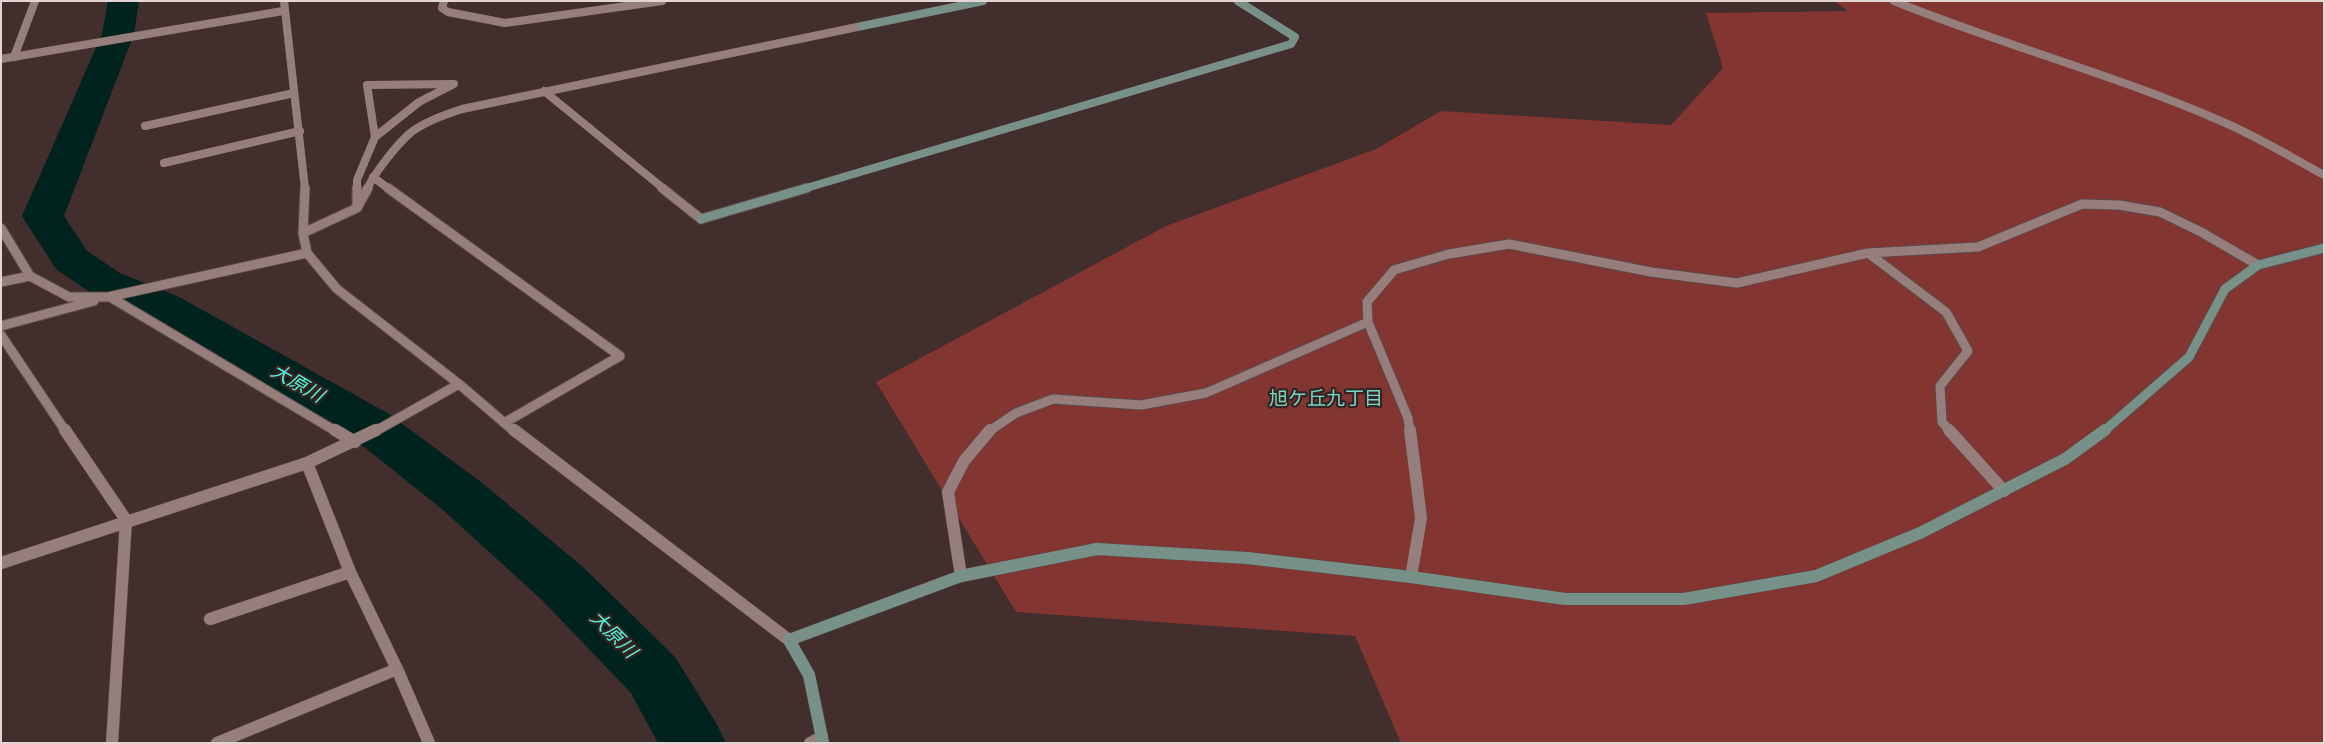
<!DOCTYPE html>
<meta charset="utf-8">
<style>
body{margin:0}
#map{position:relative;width:2325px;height:744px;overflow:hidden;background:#422e2c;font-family:"Roboto Serif",serif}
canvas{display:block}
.frame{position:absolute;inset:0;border:2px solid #e2d5d4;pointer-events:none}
</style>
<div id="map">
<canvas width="2325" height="744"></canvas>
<div class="frame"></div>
</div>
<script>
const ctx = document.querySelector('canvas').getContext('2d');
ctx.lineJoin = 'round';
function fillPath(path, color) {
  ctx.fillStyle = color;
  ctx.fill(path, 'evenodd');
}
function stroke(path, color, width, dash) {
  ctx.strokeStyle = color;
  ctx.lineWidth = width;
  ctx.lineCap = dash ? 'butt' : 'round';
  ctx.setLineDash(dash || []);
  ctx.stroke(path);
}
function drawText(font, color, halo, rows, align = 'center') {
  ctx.font = font + ' "Roboto Serif","Noto Sans JP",serif';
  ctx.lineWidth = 4.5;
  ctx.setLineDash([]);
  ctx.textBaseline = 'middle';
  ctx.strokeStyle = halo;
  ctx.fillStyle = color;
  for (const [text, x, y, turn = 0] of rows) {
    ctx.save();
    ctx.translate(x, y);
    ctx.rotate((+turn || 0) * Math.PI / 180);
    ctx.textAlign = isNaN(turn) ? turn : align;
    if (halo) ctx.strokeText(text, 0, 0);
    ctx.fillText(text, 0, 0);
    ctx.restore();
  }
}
fillPath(new Path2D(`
 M1834,1h490v742h-923l-46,-107 -339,-24 -140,-230 290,-156 210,-77 65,-38 230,14 52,-57 -17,-55 142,-2z`), '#823531');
fillPath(new Path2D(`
 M108,1h31l-5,33 -70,182 23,35 33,22 59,24 210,117 92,68 103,86 91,89 41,66 10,20h-68l-27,-50 -89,-93 -99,-90 -90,-72 -206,-121 -59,-26 -32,-22 -34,-53 80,-182z`), '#00231d');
const streetFar2 = new Path2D(`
 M284,1l21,188
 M444,1l-2,7 6,4 57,11 157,-22
 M1894,1c108,44 222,74 329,121 35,15 68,35 101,53
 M14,57l21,-56
 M1,59l282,-48
 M454,84l-35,18 -44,35 -8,-52z
 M544,91l120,98
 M145,126l149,-33
 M164,163l136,-32
 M373,177l16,12
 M357,189v-9l18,-43
 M367,189c9,-18 28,-42 42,-55 14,-12 36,-19 53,-25l400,-83`);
const streetFar1 = new Path2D(`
 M305,188l-2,45 4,20 30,36 122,95 56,48
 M357,188v19
 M388,188l232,168 -116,67
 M662,188l39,31
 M1,228l29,48 39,21h41l227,135
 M303,233l54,-25 11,-20
 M1868,253l78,59 22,39 -28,35 2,36 9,10
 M1,282l29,-6
 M108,297l199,-44
 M1,326l93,-25
 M1,335l65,97
 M374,432l85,-48
 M988,432l28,-19 37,-14 88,6 65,-12 162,-71
 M1410,432l-2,-14 -40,-96 -1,-20 27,-32 55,-16 60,-10 142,28 86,11 131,-30 110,-6 104,-43 37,1 41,7 41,20 57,33`);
const street = new Path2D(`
 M65,430l61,90 -14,223
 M335,430l20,12
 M514,430l275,210
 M1410,430l11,88 -10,59
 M1949,430l55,61
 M307,463l43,109 47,97 32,74
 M1,563l306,-100 69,-33
 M961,576l-13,-84 16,-31 26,-31
 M210,619l140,-47
 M217,743l180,-74
 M810,743l12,-6`);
const secondaryFar2 = new Path2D(`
 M862,26l121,-25
 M803,189l488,-145 4,-7 -57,-36`);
const secondaryFar1 = new Path2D(`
 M701,219l106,-31
 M2103,432l86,-75 36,-68 33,-24 66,-17`);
const secondary = new Path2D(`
 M823,743l-14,-68 -20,-35 172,-64 136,-27 150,9 164,19 154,22h119l132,-23 104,-43 145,-74 40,-29`);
stroke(streetFar2, '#5c4b4a', 8);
stroke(streetFar1, '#5c4b4a', 11);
stroke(street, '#5c4b4a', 13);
stroke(secondaryFar2, '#5c4b4a', 8);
stroke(secondaryFar1, '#5c4b4a', 11);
stroke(secondary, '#5c4b4a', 13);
stroke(streetFar2, '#957e7b', 8);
stroke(streetFar1, '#957e7b', 9);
stroke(street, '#957e7b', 12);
stroke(secondaryFar2, '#779088', 8);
stroke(secondaryFar1, '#779088', 9);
stroke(secondary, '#779088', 12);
drawText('italic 19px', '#4ef5dc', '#372422', [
 ["大原川",297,384,30],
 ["大原川",613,635,45]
]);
drawText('19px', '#71d8c5', '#372422', [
 ["旭ケ丘九丁目",1326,399]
]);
</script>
